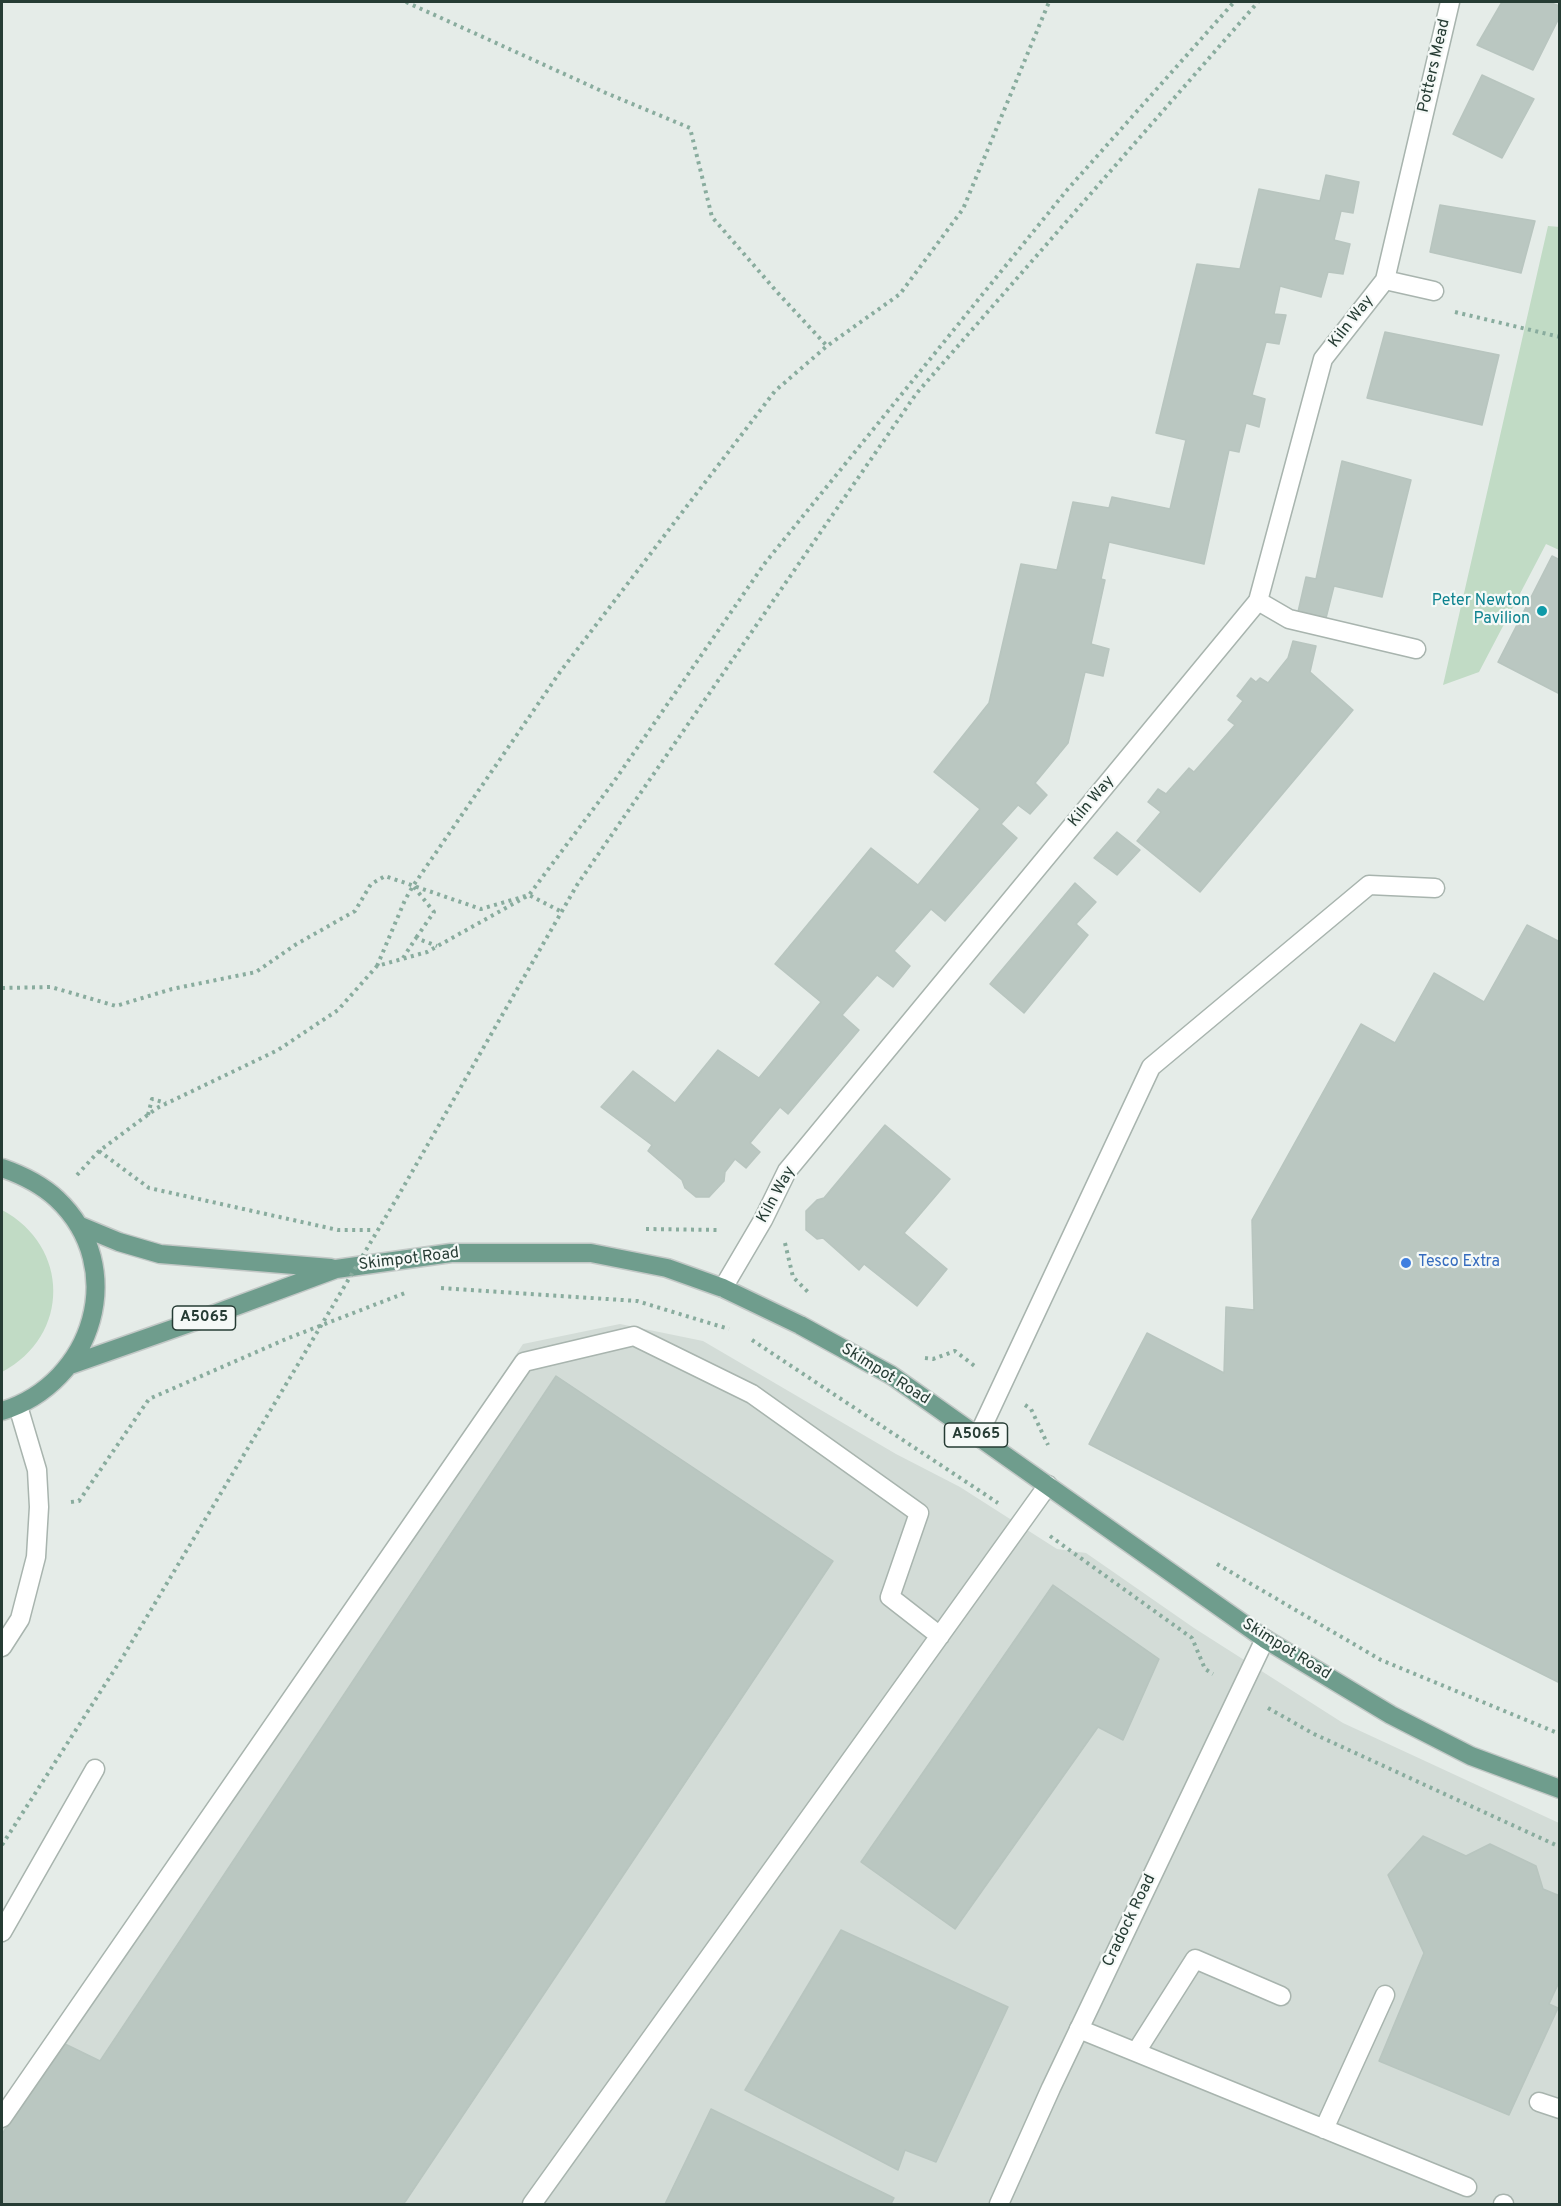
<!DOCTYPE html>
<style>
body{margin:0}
#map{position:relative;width:1561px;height:2206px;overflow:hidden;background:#e5ece8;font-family:Overpass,sans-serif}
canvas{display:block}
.frame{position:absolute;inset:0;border:3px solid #263c34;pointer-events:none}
</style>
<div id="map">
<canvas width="1561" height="2206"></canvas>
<div class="frame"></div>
</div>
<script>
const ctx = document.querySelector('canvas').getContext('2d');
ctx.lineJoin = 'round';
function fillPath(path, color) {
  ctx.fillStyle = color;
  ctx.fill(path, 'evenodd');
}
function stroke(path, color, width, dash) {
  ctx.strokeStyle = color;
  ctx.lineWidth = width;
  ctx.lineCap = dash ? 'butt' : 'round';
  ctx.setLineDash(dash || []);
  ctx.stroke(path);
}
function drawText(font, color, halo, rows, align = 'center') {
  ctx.font = font + ' Overpass,sans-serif';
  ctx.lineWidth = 4.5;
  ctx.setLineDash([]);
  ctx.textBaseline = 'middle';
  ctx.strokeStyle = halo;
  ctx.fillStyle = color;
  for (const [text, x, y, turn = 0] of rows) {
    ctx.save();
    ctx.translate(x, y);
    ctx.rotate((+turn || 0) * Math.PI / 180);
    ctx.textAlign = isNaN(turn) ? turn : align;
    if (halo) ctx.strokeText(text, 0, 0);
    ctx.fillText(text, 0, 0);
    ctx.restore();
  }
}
fillPath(new Path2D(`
 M620,1324l83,17 193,113 64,33 97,62 29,4 108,75 149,95 216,100v381h-1557v-93l420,-614 101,-153z`), '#d3dcd7');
fillPath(new Path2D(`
 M1548,226l12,1 -1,323 -13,-6 -67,128 -36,13z
 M2,1210c68,36 69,126 0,162z`), '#c1dbc5');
const building = new Path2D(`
 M1502,2h46l12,4v10l-27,54 -56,-25z
 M1482,75l52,24 -32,59 -49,-24z
 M1326,175l33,7 -6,31 -12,-2 -7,29 16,4 -7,30 -15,-2 -7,25 -41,-11 -6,28 12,1 -7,29 -13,-2 -14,53 13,4 -6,28 -13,-4 -7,29 -10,-2 -25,114 -95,-22 -8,37 4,1 -14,64 18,5 -6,27 -18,-4 -17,71 -33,40 12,12 -17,19 -12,-9 -17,19 16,14 -72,83 -14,-12 -37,42 16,15 -17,21 -16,-12 -35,40 17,15 -71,84 -8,-7 -30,36 10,9 -14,16 -11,-9 -10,13 -1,9 -15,16h-13l-11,-9 -3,-8 -34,-29 4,-6 -51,-38 32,-36 42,32 43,-53 41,28 62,-76 -46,-38 96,-116 47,37 62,-76 -46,-37 55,-69 32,-139 36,6 16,-68 36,6 3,-11 58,12 16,-69 -30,-7 41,-169 43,5 19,-80 61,12z
 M1440,205l95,16 -14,52 -91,-21z
 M1385,332l114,23 -17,70 -115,-27z
 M1342,461l69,19 -29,117 -48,-11 -8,32 -28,-6 8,-35 10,2z
 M1552,556l8,4v134l-62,-32z
 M1293,641l23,5 -6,26 43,38 -153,182 -63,-51 24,-29 -13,-10 10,-13 8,5 23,-26 5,4 41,-47 -7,-5 15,-19 -6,-5 14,-18 5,4 4,-4 8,5 20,-25z
 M1117,832l23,18 -23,25 -23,-17z
 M1075,883l21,19 -20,22 12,11 -64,78 -34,-29z
 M1527,925l33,17v741l-226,-113 -245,-126 58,-111 77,40 2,-66 28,3 -2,-90 109,-196 34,19 39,-70 50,29z
 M885,1125l65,54 -46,54 43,36 -30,37 -53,-42 -5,6 -36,-32 -6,1 -11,-9v-19l11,-11 7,-2z
 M556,1376l277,185 -428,641 -3,2h-400v-70l61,-91 37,18z
 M1053,1585l106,74 -36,81 -25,-13 -143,202 -94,-67z
 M1423,1836l43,20 24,-12 46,22 7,23 17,7v84l-11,24 9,4 -49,107 -130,-54 45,-108 -36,-78z
 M841,1930l167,77 -72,155 -31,-12 -7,20 -153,-80z
 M711,2109l183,89 -3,6h-226z`);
fillPath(building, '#bac7c1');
stroke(building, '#b8c5bf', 1.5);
const lane = new Path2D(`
 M1258,601l31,18 127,30
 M978,1436l173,-369 218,-182 66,3
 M2,1932l93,-163
 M1079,2029l388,158
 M1136,2052l59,-93 86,37
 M1539,2102l21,7
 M2,2118l522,-756 110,-26 118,58 167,119 -29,84 50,39
 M1324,2129l61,-134
 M532,2204l516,-719
 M1503,2204h1`);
const street = new Path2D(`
 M1385,280l49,11
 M723,1288l40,-68 24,-49 471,-570 65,-242 62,-79 65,-278
 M2,1647l18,-28 16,-62 3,-50 -2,-37 -19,-64
 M999,2204l52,-116 214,-449`);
const primary = new Path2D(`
 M2,1168c20,7 39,16 55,31 72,68 37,184 -55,212
 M78,1225l41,17 41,12 171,14
 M70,1365l131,-46 135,-50 115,-16h140l76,15 56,20 77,37 91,50 374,264 126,76 80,41 89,33`);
stroke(lane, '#a8b4ae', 21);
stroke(street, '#a8b4ae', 21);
stroke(primary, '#c2c8c6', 21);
stroke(new Path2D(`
 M406,2l200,91 84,35 22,89 65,75 50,54
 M1455,312l105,25
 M414,887l20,25 -18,26
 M403,958l13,-20 21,8
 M377,966l28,-66 8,-14 147,-214 215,-281 52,-45 73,-52 63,-85 86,-207
 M2,988l49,-1 65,19 56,-17 84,-17 39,-27 60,-34 16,-27 14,-8 96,33 48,-14 86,-115 150,-217 302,-373 167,-188
 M148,1115l4,-16 14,4
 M99,1151l50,37 189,42h36
 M77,1175l22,-24 58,-43 121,-58 60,-40 39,-44 50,-14 102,-57 33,17
 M397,1198l180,-313 339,-491 342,-392
 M646,1229l73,1
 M785,1243l8,34 15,15
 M441,1288l196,13 92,28
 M752,1340l246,163
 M925,1358l8,1 22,-8 21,16
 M1025,1405l6,4 17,36
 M71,1502l8,-1 70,-102 137,-60 119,-46
 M1050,1536l142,102 13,31 8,5
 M1217,1564l164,96 179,74
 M1268,1708l46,26 246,113
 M2,1845l122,-190 173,-289`), '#89ac9e', 4, [3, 4.5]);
stroke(lane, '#fff', 18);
stroke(street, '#fff', 18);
stroke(primary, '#6f9d8d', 18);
stroke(new Path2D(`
 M297,1366l100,-168`), '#89ac9e', 4, [3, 4.5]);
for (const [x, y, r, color] of [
 [1542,611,6,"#0f9aa8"],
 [1406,1263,6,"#3f7fe0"]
]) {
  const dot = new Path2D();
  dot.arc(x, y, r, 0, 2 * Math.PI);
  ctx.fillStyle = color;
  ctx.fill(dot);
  stroke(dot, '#f5f9f7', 2);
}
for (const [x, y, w] of [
 [204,1318,63],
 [976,1435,63]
]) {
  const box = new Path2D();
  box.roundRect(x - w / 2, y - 12, w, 24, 4.5);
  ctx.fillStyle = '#f5f9f7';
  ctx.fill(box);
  stroke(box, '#263c34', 1.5);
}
drawText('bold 15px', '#263c34', null, [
 ["A5065",204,1318],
 ["A5065",976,1435]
]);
drawText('16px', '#263c34', '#f5f9f7', [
 ["Potters Mead",1435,66,-77],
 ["Kiln Way",1352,322,-52],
 ["Kiln Way",1092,802,-50],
 ["Kiln Way",777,1195,-61],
 ["Skimpot Road",409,1260,-7],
 ["Skimpot Road",885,1375,32],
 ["Skimpot Road",1286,1650,32],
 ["Cradock Road",1130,1921,-64]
]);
drawText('16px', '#0d838f', '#f5f9f7', [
 ["Peter Newton",1530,602],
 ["Pavilion",1530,620]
], 'right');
drawText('16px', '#366cbe', '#f5f9f7', [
 ["Tesco Extra",1418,1263]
], 'left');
</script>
